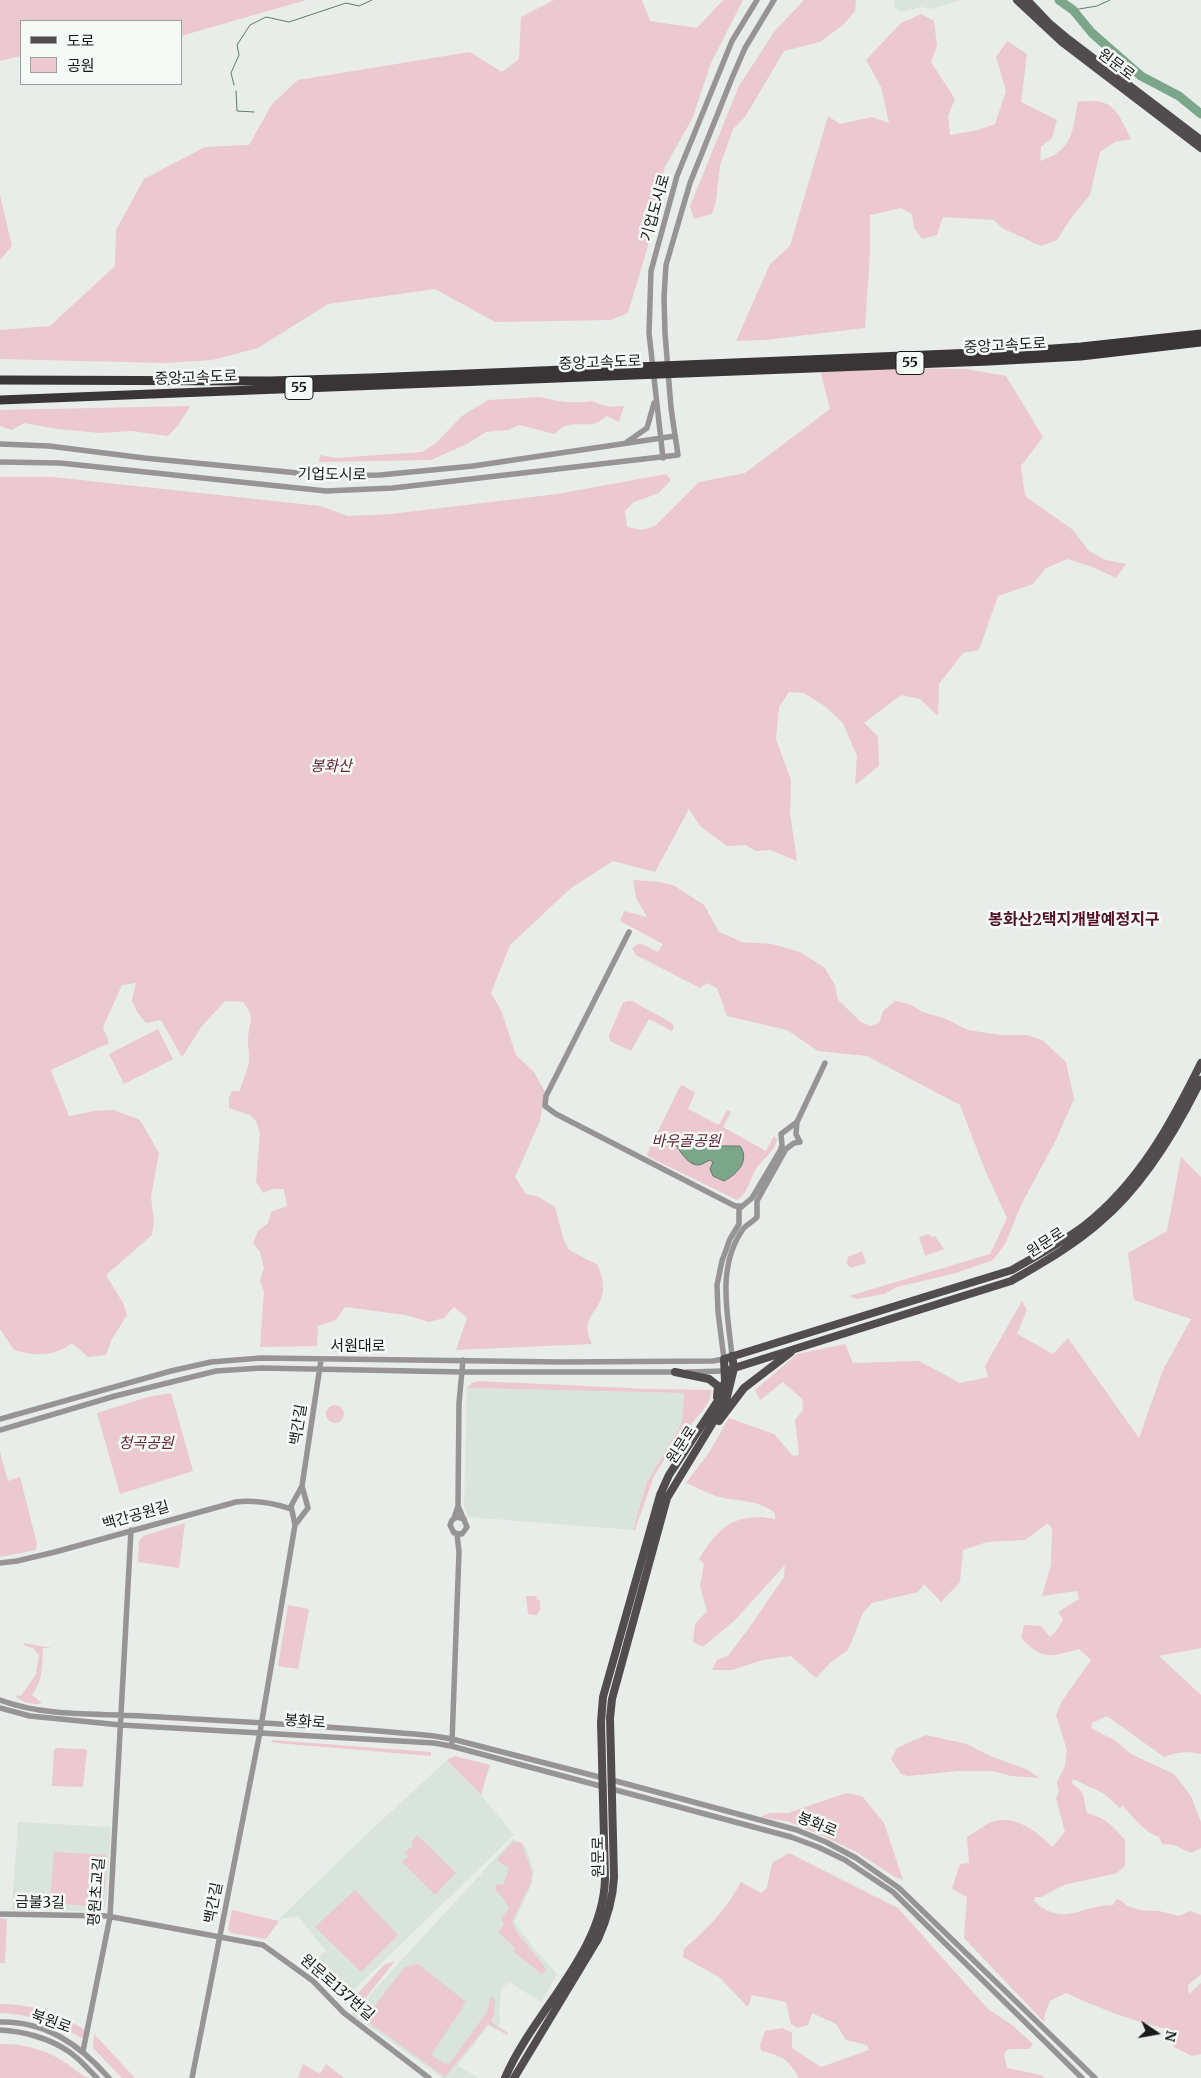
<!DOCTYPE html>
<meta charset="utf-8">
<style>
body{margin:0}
#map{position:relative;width:1201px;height:2078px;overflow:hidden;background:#e8edea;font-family:Merriweather,"Noto Sans KR",serif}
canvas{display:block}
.legend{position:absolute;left:20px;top:20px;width:162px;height:65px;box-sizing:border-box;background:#f6faf7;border:1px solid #9da09e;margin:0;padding:6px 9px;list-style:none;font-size:15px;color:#181918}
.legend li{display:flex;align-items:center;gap:10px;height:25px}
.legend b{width:25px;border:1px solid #9da09e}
.north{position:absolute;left:1131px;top:2008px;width:50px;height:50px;-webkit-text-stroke:4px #f6faf7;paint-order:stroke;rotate:102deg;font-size:14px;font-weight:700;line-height:20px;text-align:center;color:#181918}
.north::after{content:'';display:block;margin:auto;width:18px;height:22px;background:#181918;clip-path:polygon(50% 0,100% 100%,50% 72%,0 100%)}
</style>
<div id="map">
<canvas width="1201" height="2078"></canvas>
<ul class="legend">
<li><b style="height:6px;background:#514d4e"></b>도로</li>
<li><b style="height:14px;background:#ecc8d0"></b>공원</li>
</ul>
<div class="north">N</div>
</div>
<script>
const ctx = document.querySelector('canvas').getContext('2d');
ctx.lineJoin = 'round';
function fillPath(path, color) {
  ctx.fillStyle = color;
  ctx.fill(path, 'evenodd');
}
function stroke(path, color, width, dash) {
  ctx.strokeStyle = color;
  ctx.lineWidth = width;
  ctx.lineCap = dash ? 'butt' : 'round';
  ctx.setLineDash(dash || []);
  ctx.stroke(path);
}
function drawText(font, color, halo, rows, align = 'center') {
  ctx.font = font + ' Merriweather,"Noto Sans KR",serif';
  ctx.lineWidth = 5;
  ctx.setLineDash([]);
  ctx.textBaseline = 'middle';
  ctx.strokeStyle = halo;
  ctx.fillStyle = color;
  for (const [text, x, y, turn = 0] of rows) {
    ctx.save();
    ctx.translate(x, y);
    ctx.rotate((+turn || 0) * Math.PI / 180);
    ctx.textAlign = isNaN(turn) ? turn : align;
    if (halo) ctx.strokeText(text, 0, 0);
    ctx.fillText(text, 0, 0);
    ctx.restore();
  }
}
fillPath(new Path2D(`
 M895,0h65l-29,9 -10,-2 -21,5 -6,-5z
 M467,1388l217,5 -2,30 -35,59 -14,48 -165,-13 -4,-11z
 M447,1760l34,35 33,40 -170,164 -37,-32 19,-16 -28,-35 -19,3 89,-86z
 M18,1822l93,5 -5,81 -4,3h-86l-4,-2z
 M513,1839l13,8 8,25 -5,19 -15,31 22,29 21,23 -16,28 -32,-20 -8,7 -2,26 2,5 -4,11 -9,-5 -40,52h-5l-77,-54 -13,-7 -1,-3z
 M458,2066l21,12h-30z`), '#d9e4dc');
fillPath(new Path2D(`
 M0,0h306l-125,36v-15h-160v35l-21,5z
 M554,0h88l8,21 47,7 26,-28h20l-32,63 -18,54 -29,52 -8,50 -28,94 -17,7 -116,2 -60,-33 -107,15 -70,44 -46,12 -47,3 -165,-4v-29l50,-4 65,-60 1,-36 28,-51 61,-32 44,-2 23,-41 26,-24 172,-28 32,20 17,-13 2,-42z
 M804,0h52l-1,11 -12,14 -23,17 -36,9 -39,66 -12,12 -13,37 -4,35 -4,13 -18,5 -4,-13 49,-120 35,-54z
 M921,14l13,7 3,24 -6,17 24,37 -7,17 2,19 28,-5 17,-6 11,-33 -10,-34 11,-16 20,13 -6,48 36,18 -5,18 -11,9 -1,14c33,-11 32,-28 38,-59 35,-5 39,8 53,37l-16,3 -15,10 -10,43 -19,23 -14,22 -16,6 -39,-18 -8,-8 -51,-3 -6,18 -15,4 -8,-11 -2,-14 -11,-6 -31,7v38l-5,75 -100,12 -29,1 34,-77 20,-18 38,-130 12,8 32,-7 17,6 -8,-36 -15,-27 35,-37z
 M0,195l12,51 -12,14z
 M874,368l92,1 40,7 37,61 -22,29 4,30 48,34 16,21 17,9 20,4 -10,14 -21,-10 -27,-9 -22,9 -13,16 -35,12 -19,54 -16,3 -24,31 -1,32 -18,-17 -19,-4 -37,28 14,13 1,30 -24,19 2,-29 -14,-33 -17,-16 -22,-14 -15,-1 -10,15 -3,32 15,41 -1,34 7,47 -27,-11 -14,1 -10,-6 -19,1 -27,-20 -11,-17 -34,63 -42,-11 -42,27 -61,57 -19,48 10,17 15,45 18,17 11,20 -5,29 -25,56 11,17 11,2 18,11 8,31 6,12 29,15c2,8 6,16 5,24 -2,26 -25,26 -11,55l-136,6 11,-32 -13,-11 -10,11 -15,4 -23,-7 -61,-8 -9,13 -18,6 -1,20 -57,1 4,-55 -4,-11 4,-13 -4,-16 -7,-9 5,-12 10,-8 3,-11 16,-6 -3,-17h-12l-9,4 -7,-11 4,-49 -4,-12 -6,-6 -21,-7v-10l3,-7h8c2,-10 9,-23 9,-30 1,-8 -2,-16 -1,-24 2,-17 7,-20 -5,-35l-18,-1 -23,25 -20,31 -21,-37 -15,3 -9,-11 -5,-12 4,-17 -14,2 -19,42 6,16 -58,27 18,46 25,-5 20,-1 26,10 19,33 -8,44 3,25 -2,13 -46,40 17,28 4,12 -15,24 -6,16 -18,2 -16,-14c-17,14 -37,13 -58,7l-14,-21v-852h53l267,29 28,10 43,-2 166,-20 109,-20 5,6 -12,13 -25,9 -9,9 2,16 15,3 13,-4 44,-44 46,-9 85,-64 -10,-39z
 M540,397c18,5 34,7 53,4 10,6 19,6 31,5l-5,16 -12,-6c-5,3 -10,8 -15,8 -16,2 -24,-4 -37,10l-36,-9 -11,5 -22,2 -19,12 -36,16 -112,2 1,-7 15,3 87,-6 13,-8 27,-28 26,-16z
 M190,406l-11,18 -11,12 -37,-5 -31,2 -43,-4 -33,-6 -12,7 -12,-4v-16z
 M633,880l26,2 14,3 31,20 15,27 23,10 30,2 28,8 24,15 11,18 3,15 23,22 9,4 9,-3 4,-12 12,-10 14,3 16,9 19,5 24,12 32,5h27l15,5 24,22 8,37 -18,41 -34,63 -17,41 -12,16 -37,13 -59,14 -13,7 -27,5 -8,-3 141,-42 17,-36 -22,-48 -25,-65 -93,-49 -49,-5 -31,-21 -60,-14 -10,-28 -10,-5 -7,5 -64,-33 -4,-7 8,-5 18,9 5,-8 -43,-23 4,-10 23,6 -11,-19z
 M627,1001h5l40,22 2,5 -2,3 -23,-12 -18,32 -21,-10 -1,-6 14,-32z
 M158,1029l15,30 -49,25 -15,-30z
 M680,1086h4l11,7 -7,16 31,16 8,-15 4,2 -8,15 43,24 8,-15 3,3c-2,12 -12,18 -19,27 -8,10 -9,27 -21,34l-88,-43 -2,-3z
 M1181,1157l20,20v471l-42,8 42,39v59c-13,-3 -25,-2 -37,3l-57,-41 -15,7 -1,5 25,13 15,13 43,20 17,22 10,26v26l-10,5 -17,-8 -12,-1 -3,-7c-16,-6 -24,-18 -36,-31l-3,2 -17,-15 -30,-14 -1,5c14,7 11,14 15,29 17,4 26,13 38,27v26l-8,7 -53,12 -23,12h-6l-1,4c29,27 48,4 79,4l3,-6 6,2 5,5 13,4 19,1 20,5 11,-5 11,4v59l-13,11 1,9 12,-11v71l-9,2 -18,-9 -7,-18c-35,-8 -69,-21 -101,-36l-16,8 -5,12 -1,9 -80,-84 3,-41 -15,-8 8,-25 9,-1 -2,-26c7,-4 13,-9 20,-13 24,-12 49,6 65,23l13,-15 -9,-34 3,-7 -2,-9 8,-16 2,-16 -11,-35 6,-14 29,-41 -12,-11c-28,7 -35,13 -58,-11l3,-13 17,1 9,11 8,-8 5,-10 -5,-7 21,-13 -2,-8 -35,5 9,-31 1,-36 -4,-6 -23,17 -38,2 -24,8 -3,32 -19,20 -17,-18 -6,8 -46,11 -9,10 -15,37 -18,13 -14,15 -25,-22 -28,4 -31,10h-20l5,-10 11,-4 21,-28 35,-51 1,-12 -50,55 -32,27 -10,-5 2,-18 12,-13 -7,-25 4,-22 -5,-5c20,-32 36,-47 76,-40v-6c-18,-14 -35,-11 -56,-16 -11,-3 -22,-10 -33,-14l22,-29 21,-36 45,16 19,22 6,-1 -4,-35 8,-10 -1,-11 -19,-17 -23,18 -5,-10 42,-36 48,-10 8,19 66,-2 41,22 28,-6 -3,-11 37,-65 5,9 -10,24 36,20 15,-16 71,100 24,-68 28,-51 -57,-19 -6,-47 39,-22z
 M929,1234l3,3 3,-1 9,13 -19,7 -6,-19z
 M862,1251l4,12 -16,5 -3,-5 1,-6z
 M478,1381l172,8 61,1 -1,9 -7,11 -27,32 -22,34 -19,54h-2l14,-48 35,-59 2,-30 -217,-5 5,-5z
 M171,1393l22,78 -73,23 -23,-81 51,-16z
 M326 1414a9 9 0 1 1 18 0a9 9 0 1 1-18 0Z
 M0,1452l8,29 12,-4 17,67 -1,6 -36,7z
 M185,1523l-6,45 -41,-6 1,-21 4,-5z
 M526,1596h11l-1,3 4,1v6l1,2 -4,7 -9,-1z
 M288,1605l21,4 -11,60 -20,-3z
 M23,1643l29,5h-9c-1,18 0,32 -11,47l10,8c-8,3 -22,-1 -27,-8l6,1 15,-22 3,-19 -6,-7 -8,-2z
 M926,1735l41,9 23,12 36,13 14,9 -29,-2 -19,-5h-34l-50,5 -7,-2 -10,-15 6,-11z
 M273,1740l158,12v4l-155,-13 -5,-1z
 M57,1748l28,1 2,2 -4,36 -31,-1 2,-36z
 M455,1756l35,9 -9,30 -34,-35z
 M846,1793l16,3 22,27 19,57 -8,-3 -37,-24 -35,-17 -33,-14 -30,-5 10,-4h18z
 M417,1835l39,38 -21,22 -33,-33 6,-6 -3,-3 8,-8 -2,-3z
 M513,1842l10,1v4l9,25 -1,11 -19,38 4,10 30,38 -4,5 -28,-22 1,-4 -16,-15v-3l5,-6 -3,-5 8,-11 -6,-10 -8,-8 1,-5 8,-1 5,-16 -12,-8z
 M54,1852l53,3 -4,52 -53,-4z
 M789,1853l109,55 90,101 24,16 21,19 -4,5h-20l-5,4 3,15 34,7 4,3h-246c-10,-18 -17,-23 -38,-27l-1,-6 5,-14 18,-3 9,5v15l29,19 48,-17 -2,-5 -21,-5 -10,-16 -24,-11 -4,12 -10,3 -7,-4 -5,-22 -34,-7 -4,12 -29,-30 -36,-20 1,-8c23,-20 42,-39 57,-67l20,11 6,-5 5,-25z
 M355,1890l43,45 -37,37 -46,-45z
 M232,1910l47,11 -13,18 -35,-6 -3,-3z
 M0,1918l7,1 -2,44h-5z
 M395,1961l-36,45 10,7 36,-46 13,-3 48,38 -35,53 14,9 5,-1 37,-51 4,-16 4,4 -1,15 -3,7 17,11 -1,2 -19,-11 -43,53 -96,-69v-5l35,-38z
 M0,2004c35,0 57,9 87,27l-5,7c-27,-14 -51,-24 -82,-25z
 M94,2034l41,44h-13l-29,-30z
 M0,2044c20,-1 44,5 61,16 10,6 17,13 27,18h-88z
 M303,2064l17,10 6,-10 18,14h-46z`), '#ecc8d0');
const water = new Path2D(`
 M709,1137l6,9h25c10,14 -2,28 -16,35l-11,-5 -3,-7 3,-7 -3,-2c-3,1 -5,3 -8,4 -11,5 -21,-11 -26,-19l1,-2z`);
fillPath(water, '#7ba689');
stroke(water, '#5d7c67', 1);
stroke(new Path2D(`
 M1073,10l24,-4 13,-6
 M234,85l-3,-12 8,-18 -2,-10 13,-20 16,-8 23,5 57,-19 13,3 13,-6
 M236,91l1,20 17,1`), '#5d7c67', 1);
stroke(new Path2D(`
 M1059,0l14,10 19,23 49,43 38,20 22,18`), '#7ba689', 9);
stroke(new Path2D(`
 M627,442l20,-14 7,-25
 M0,444l49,2 95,12 185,18 51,-1 93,-9 202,-30
 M663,458l-14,-125 2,-62 26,-95 55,-135 25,-41
 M0,462l60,1 266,28 67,-3 285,-33 -7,-47 -6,-75 -1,-36 2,-32 24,-82 42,-105 13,-30 29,-48
 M629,932l-83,164 -1,10 11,8 179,92h6
 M732,1356c-4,-42 -16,-88 11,-127 4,-5 10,-7 14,-12v-16l29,-52 8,-6 6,-1 -4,-8 1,-12 28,-59
 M687,1372l38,-1
 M0,1419l171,-48 40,-9 50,-4 302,4 150,-1 11,-2 -6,-47 -1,-27 5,-24 8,-22 9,-15v-15l13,-11 28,-47 2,-6 -1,-11 16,-12
 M0,1430l115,-34 101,-25 45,-3 201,4h215
 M458,1506l9,21 -5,7 -8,-1 -4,-8 2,-5 5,-3 7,2
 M454,1518l4,-12 1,-103 4,-43
 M295,1525l13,-17 -6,-22
 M0,1563l17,-2 38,-9 181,-50c18,-2 37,1 55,7
 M0,1700c46,17 94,13 143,16 97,6 194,10 291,20l18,3 151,39
 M0,1708l30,8 91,9 313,18 17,3 153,41
 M452,1742l7,-190 -2,-18
 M612,1780l185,50 29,12 30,16 43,30 196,190
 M612,1789l179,48 27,10 27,13 48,32 189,186
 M0,1914l107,2 156,29 50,36 31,32 85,65
 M0,2022c46,-1 80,23 109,56
 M0,2030c22,1 49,8 68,21 11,7 20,18 29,27
 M83,2051l27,-134 21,-387
 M192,2078l68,-346 35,-207 -4,-19 11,-20 19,-126`), '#969494', 5.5);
stroke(new Path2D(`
 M1017,0l45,42 139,106
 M1027,0l22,23 19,16 133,101
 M731,1369l280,-88c31,-18 63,-36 89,-59 44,-37 76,-91 101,-142
 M675,1372l34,7 9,7 -1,11
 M719,1421l25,-33 47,-36
 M505,2078c28,-66 99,-126 100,-200l-4,-156 2,-25 57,-202 9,-20 52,-79 4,-15 -1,-22 288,-89c24,-14 49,-27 72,-44 55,-43 87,-102 117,-163
 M514,2078l84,-139c9,-20 15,-40 16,-62l-4,-159 2,-19 55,-201 59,-97 8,-33 -2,-12`), '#514d4e', 8);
stroke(new Path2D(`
 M0,380l270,1 100,-3 654,-27 57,-4 120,-13
 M0,400l989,-39 92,-5 120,-14`), '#393536', 9);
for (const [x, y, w] of [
 [910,363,28],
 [299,388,28]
]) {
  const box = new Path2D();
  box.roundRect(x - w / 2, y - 11.5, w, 23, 4);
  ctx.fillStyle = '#f6faf7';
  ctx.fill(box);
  stroke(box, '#181918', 1);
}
drawText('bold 14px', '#181918', null, [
 ["55",910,363],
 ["55",299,388]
]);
drawText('15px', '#181918', '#f6faf7', [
 ["원문로",1116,65,37],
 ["기업도시로",656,208,-74],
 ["중앙고속도로",1005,346,-3],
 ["중앙고속도로",600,363,-2],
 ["중앙고속도로",196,378,-2],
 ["기업도시로",332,475,1],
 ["원문로",1046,1243,-33],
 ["서원대로",358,1347],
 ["백간길",299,1425,-81],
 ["원문로",682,1445,-57],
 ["백간공원길",136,1516,-16],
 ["봉화로",305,1722,4],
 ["봉화로",817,1825,22],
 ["원문로",599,1857,-91],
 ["평원초교길",97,1892,-85],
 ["금불3길",40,1903,1],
 ["백간길",214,1903,-79],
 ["원문로137번길",337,1988,41],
 ["북원로",51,2022,20]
]);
drawText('italic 15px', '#642438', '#f6faf7', [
 ["봉화산",331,767],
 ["바우골공원",686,1142],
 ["청곡공원",146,1444]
]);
drawText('bold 16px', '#541029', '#f6faf7', [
 ["봉화산2택지개발예정지구",1074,920]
]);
</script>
